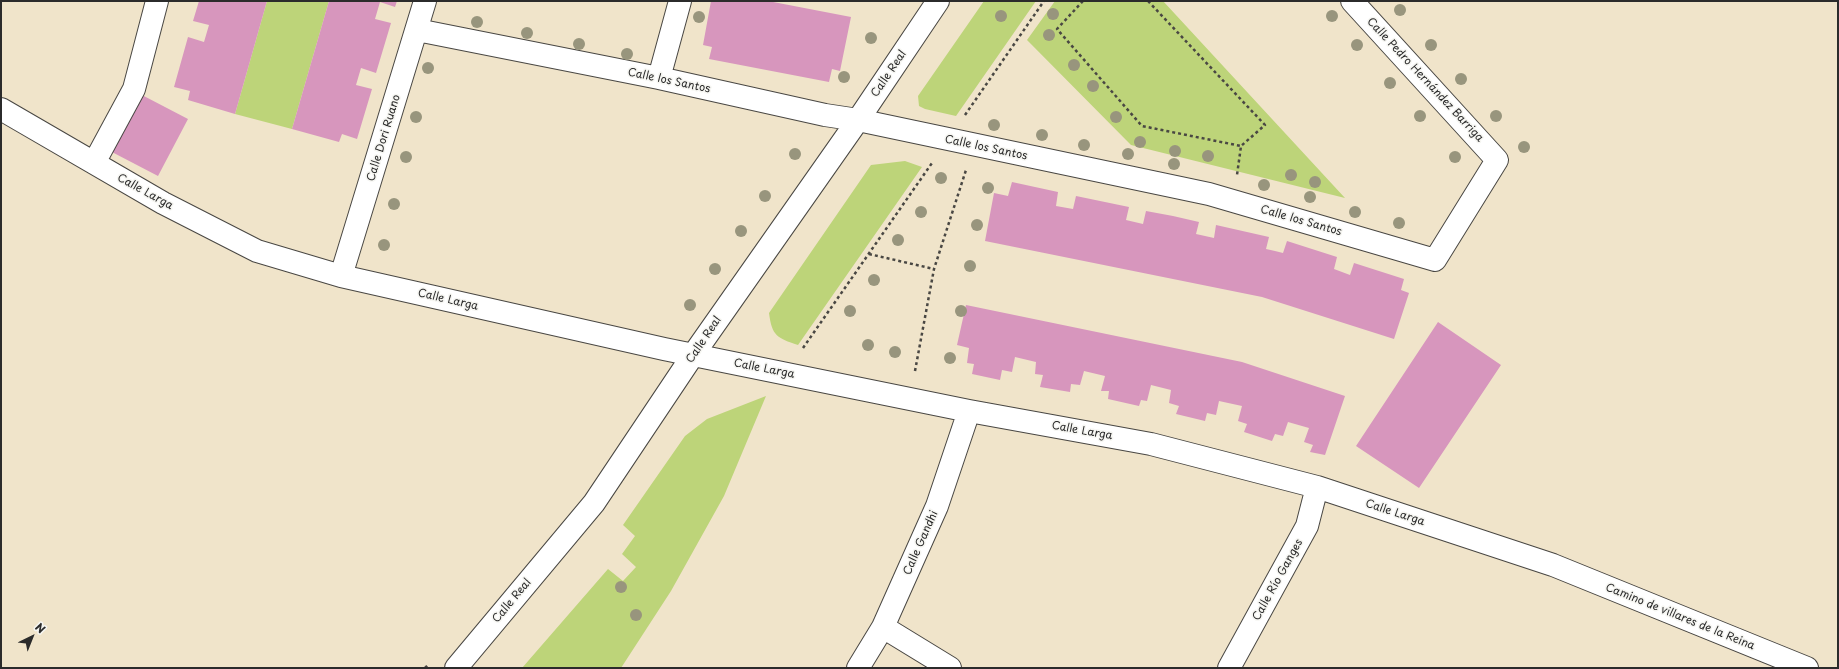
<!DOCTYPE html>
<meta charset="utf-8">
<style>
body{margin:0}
#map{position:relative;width:1839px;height:669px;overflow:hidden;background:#f0e4ca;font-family:"Playpen Sans",sans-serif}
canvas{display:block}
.frame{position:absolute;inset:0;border:2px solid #2b2b2b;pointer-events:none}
.north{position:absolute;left:12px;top:617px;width:40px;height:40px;-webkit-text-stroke:3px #f6f6f2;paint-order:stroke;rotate:43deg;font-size:11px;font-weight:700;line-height:16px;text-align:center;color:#2b2b2b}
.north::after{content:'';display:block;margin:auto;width:14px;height:18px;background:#2b2b2b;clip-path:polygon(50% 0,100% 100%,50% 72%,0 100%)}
</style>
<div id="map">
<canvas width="1839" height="669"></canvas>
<div class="frame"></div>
<div class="north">N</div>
</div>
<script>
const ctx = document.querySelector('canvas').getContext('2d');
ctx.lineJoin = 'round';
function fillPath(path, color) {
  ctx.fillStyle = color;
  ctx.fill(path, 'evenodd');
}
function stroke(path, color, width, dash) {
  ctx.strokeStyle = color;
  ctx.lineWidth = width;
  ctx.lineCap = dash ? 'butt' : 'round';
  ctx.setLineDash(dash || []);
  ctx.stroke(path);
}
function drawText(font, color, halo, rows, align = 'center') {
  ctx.font = font + ' "Playpen Sans",sans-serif';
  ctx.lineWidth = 3;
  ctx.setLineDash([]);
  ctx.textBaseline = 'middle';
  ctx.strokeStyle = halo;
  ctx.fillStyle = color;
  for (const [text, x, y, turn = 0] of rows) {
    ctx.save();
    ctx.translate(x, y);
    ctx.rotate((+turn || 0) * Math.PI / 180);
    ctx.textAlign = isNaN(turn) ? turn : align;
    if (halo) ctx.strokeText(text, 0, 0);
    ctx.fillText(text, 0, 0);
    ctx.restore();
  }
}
fillPath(new Path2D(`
 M267,1h62l-37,128 -57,-15z
 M984,1h52l-80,115 -31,-7 -6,-3 -1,-10z
 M1055,1h108l182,197 -214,-53 -104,-105z
 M905,161l17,6 -124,178c-21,-7 -26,-9 -29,-32l102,-148z
 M766,396l-42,100 -53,95 -50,77h-99l86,-99 15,12 13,-14 -14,-13 13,-18 -12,-11 62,-89 22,-17z`), '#bdd479');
fillPath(new Path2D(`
 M199,1h68l-32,113 -47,-14 2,-9 -16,-4 14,-50 16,5 5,-17 -16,-4z
 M329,1h68l-2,6 -15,-5 -5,17 16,4 -15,50 -15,-5 -5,17 16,4 -15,50 -15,-5 -3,8 -47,-13z
 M711,1h57l83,16 -11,54 -8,-2 -3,13 -120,-23 3,-12 -9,-2z
 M140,94l48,25 -30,57 -48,-25z
 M1012,182l46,10 -2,14 17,3 3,-13 53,11 -3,13 17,4 3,-13 27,5 26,6 -3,12 18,4 2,-13 53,12 -3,12 9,2 8,2 4,-12 50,16 -3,12 16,6 4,-12 50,16 -3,11 8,3 -15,46 -132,-42 -277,-56 9,-48 14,3z
 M966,305l276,57 103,34 -20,59 -15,-3 3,-7 -9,-3 5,-14 -21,-6 -5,14 -8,-2 -3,7 -28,-9 3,-8 -9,-3 4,-15 -23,-5 -3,14 -9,-2 -2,8 -29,-7 3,-8 -10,-3 2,-13 -20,-5 -4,16 -6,-1 -2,6 -31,-7 1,-8h-8l4,-15 -21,-5 -4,14 -9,-1 -1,8 -30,-5 3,-12 -8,-1 1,-12 -21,-5 -3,15 -10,-2 -2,10 -28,-6 2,-10 -7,-1 2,-15 -12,-3z
 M1438,322l63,43 -82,123 -63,-42z`), '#d796bd');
const minor = new Path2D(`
 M417,30l242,48 166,37 33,5 351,74 226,66 62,-100 -145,-159
 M659,78l21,-77
 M1,109l162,94 94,48 84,25 323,73 305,62 182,33 166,43 236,78 254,103
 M94,163l40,-74 23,-88
 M341,276l84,-275
 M883,627l67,41
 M456,668l138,-165 99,-148 165,-235 80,-119
 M858,668l25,-41 54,-121 32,-95
 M1229,668l78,-142 10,-39`);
stroke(minor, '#494743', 24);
stroke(new Path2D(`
 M1083,1l-26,28 85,97 99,20
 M1148,1l117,124 -24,21 -4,29
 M965,115l79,-114
 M869,254l65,15
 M803,348l129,-185
 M915,371l19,-102 32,-99
 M425,668l4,-4`), '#494743', 2.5, [3, 3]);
stroke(minor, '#fff', 22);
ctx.fillStyle = '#98957d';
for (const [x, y] of [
 [1400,10],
 [1053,14],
 [1001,16],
 [1332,16],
 [699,17],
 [477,22],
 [527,33],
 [1049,35],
 [871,38],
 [579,44],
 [1357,45],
 [1431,45],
 [627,54],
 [1074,65],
 [428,68],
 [844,77],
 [1461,79],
 [1390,83],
 [1093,86],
 [1420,116],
 [1496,116],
 [416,117],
 [1116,117],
 [994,125],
 [1042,135],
 [1140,142],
 [1084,145],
 [1524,147],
 [1175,151],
 [795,154],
 [1128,154],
 [1208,156],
 [406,157],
 [1455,157],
 [1174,164],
 [1291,175],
 [941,178],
 [1315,182],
 [1264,185],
 [988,188],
 [765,196],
 [1310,197],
 [394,204],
 [921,212],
 [1355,212],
 [1399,223],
 [977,225],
 [741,231],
 [898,240],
 [384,245],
 [970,266],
 [715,269],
 [874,280],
 [690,305],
 [850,311],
 [961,311],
 [868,345],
 [895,352],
 [950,358],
 [621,587],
 [636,615]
]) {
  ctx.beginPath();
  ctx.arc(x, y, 6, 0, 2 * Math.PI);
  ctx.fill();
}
drawText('11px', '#2b2b2b', '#f6f6f2', [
 ["Calle Real",889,74,-56],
 ["Calle Pedro Hernández Barriga",1425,80,47],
 ["Calle los Santos",669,81,12],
 ["Calle Dori Ruano",384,138,-73],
 ["Calle los Santos",986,148,12],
 ["Calle Larga",145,192,29],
 ["Calle los Santos",1301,221,16],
 ["Calle Larga",448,300,13],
 ["Calle Real",704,340,-56],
 ["Calle Larga",764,369,11],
 ["Calle Larga",1082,431,10],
 ["Calle Larga",1395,513,18],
 ["Calle Gandhi",921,543,-66],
 ["Calle Río Ganges",1278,580,-61],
 ["Calle Real",512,601,-50],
 ["Camino de villares de la Reina",1680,617,22]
]);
</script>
